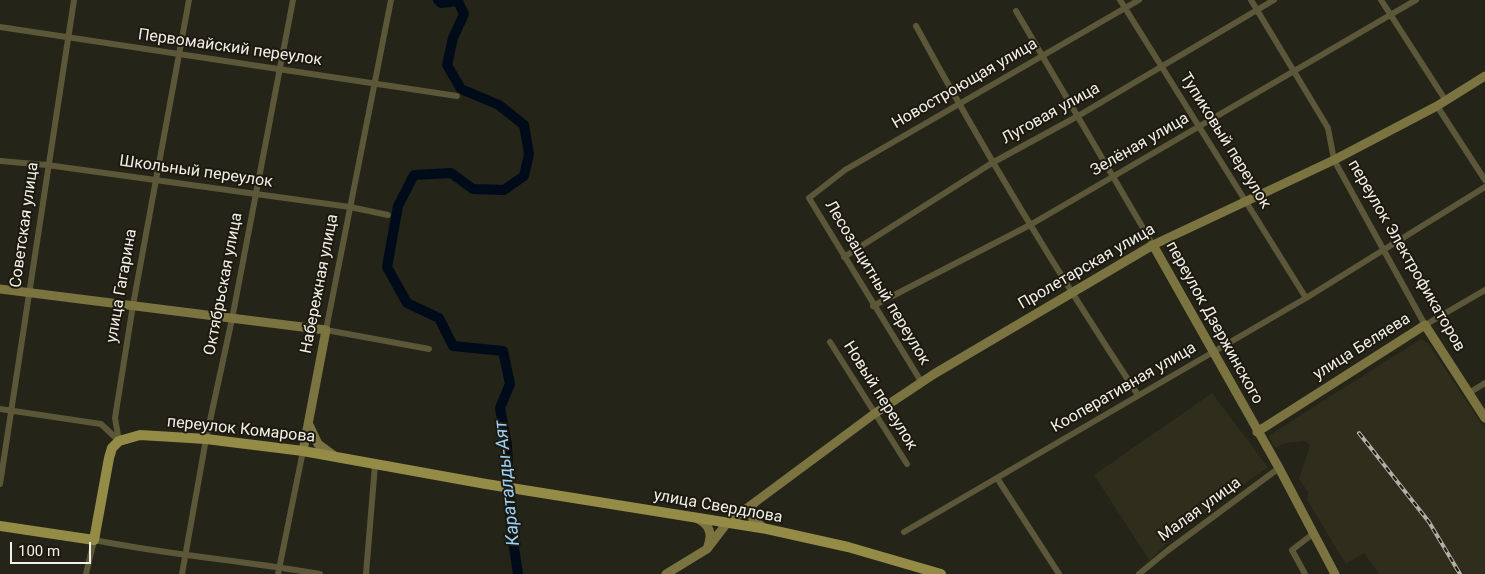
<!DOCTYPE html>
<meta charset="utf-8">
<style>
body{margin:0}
#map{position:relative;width:1485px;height:574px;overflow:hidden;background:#252418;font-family:Roboto,sans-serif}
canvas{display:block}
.scale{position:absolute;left:10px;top:542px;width:81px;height:22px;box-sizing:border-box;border:2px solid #f1f0e8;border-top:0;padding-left:6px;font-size:15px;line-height:18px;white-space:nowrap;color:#f1f0e8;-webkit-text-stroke:4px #1c1a0f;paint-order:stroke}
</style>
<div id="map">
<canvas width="1485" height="574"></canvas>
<div class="scale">100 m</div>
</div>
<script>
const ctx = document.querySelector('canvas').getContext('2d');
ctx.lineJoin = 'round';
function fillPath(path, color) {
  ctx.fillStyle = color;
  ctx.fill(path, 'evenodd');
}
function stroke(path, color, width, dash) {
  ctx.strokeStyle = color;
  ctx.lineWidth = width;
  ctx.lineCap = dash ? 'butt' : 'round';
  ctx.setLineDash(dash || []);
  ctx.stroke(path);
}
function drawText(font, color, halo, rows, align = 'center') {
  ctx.font = font + ' Roboto,sans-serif';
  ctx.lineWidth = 4;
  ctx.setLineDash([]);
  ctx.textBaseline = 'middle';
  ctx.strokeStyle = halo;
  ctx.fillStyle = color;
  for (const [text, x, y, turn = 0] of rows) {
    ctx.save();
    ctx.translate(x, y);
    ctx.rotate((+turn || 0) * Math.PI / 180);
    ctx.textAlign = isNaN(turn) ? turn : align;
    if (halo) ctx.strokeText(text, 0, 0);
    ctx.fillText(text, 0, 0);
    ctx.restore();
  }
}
fillPath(new Path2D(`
 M1421,339l7,4 57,86v145h-106l-15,-21 -18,11 -39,-64 1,-8 -9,-13 11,-33 -5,-5 -20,2 -10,5 -7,-12z
 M1212,393l56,74 -96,70 -22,24 -56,-86z`), '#2f2d1b');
stroke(new Path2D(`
 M438,0l3,3 17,-2 6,13 -11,24 -6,27 14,24 38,16 25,20 5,29 -5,22 -20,14 -31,-1 -22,-16 -37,2 -16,31 -11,61 20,36 32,15 14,28 50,5 7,33 -10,24 7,37 4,83 7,46`), '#000b1a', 10);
stroke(new Path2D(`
 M391,0l-65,330 103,19
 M1120,0l186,298
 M1251,0l77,128 6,32 91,165 60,-35
 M1381,0l65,101
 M1016,11l137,234
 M916,26c69,127 143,249 222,369
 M0,27l457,69
 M1437,106l48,74
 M0,161l47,4 303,42 38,8
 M844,257l148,-94 86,-47 196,-116
 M873,306l157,-81 386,-225
 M830,342l77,122
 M922,383l-113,-185 36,-28 294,-170
 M1469,393l16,-10
 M0,409l101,15 16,15
 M119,441l-4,-23 18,-113 56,-305
 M997,478l62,96
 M0,484l74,-484
 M904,532l402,-234 179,-111
 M86,574l8,-34c75,15 151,21 226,34
 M182,574l24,-135 26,-120 61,-319
 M278,574l25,-123
 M366,574l9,-109
 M1139,574l28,-23 112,-83
 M1305,574l-13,-24 22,-17`), '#5b5738', 6);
stroke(new Path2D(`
 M1153,245l126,223 56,106
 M0,289l326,41 -23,121
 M309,425l9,19 15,11
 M1257,432l168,-107 60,93
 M754,503l-3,5 2,12 11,8
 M696,518c13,6 17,15 12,28
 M666,574l41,-25 20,-26 147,-109 60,-40 219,-129 181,-85 103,-54 48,-30`), '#7b7441', 9);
stroke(new Path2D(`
 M0,526l94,14 15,-82 3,-10 7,-7 21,-6 66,4 97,12 183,33 281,45 81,18 93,27`), '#948b47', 10);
const rail = new Path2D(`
 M1359,433l70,89 31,52`);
stroke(rail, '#b1b0a7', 4);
stroke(rail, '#1c1a0f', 2, [5.5]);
drawText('16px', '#f1f0e8', '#1c1a0f', [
 ["Первомайский переулок",230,48,8],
 ["Новостроющая улица",965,84,-30],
 ["Луговая улица",1051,114,-29],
 ["Тупиковый переулок",1225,141,58],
 ["Зелёная улица",1140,145,-30],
 ["Школьный переулок",196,172,8],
 ["Советская улица",25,225,-82],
 ["переулок Электрофикаторов",1406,256,60],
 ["Пролетарская улица",1087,267,-30],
 ["Лесозащитный переулок",877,283,59],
 ["Октябрьская улица",224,284,-79],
 ["Набережная улица",320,284,-79],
 ["улица Гагарина",122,286,-80],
 ["переулок Дзержинского",1214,323,61],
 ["улица Беляева",1362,347,-32],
 ["Кооперативная улица",1124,388,-30],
 ["Новый переулок",880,396,58],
 ["переулок Комарова",241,430,6],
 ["улица Свердлова",718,507,10],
 ["Малая улица",1200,510,-36]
]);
drawText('italic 18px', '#9ad2fb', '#1c1a0f', [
 ["Караталды-Аят",508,483,-96]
]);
</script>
